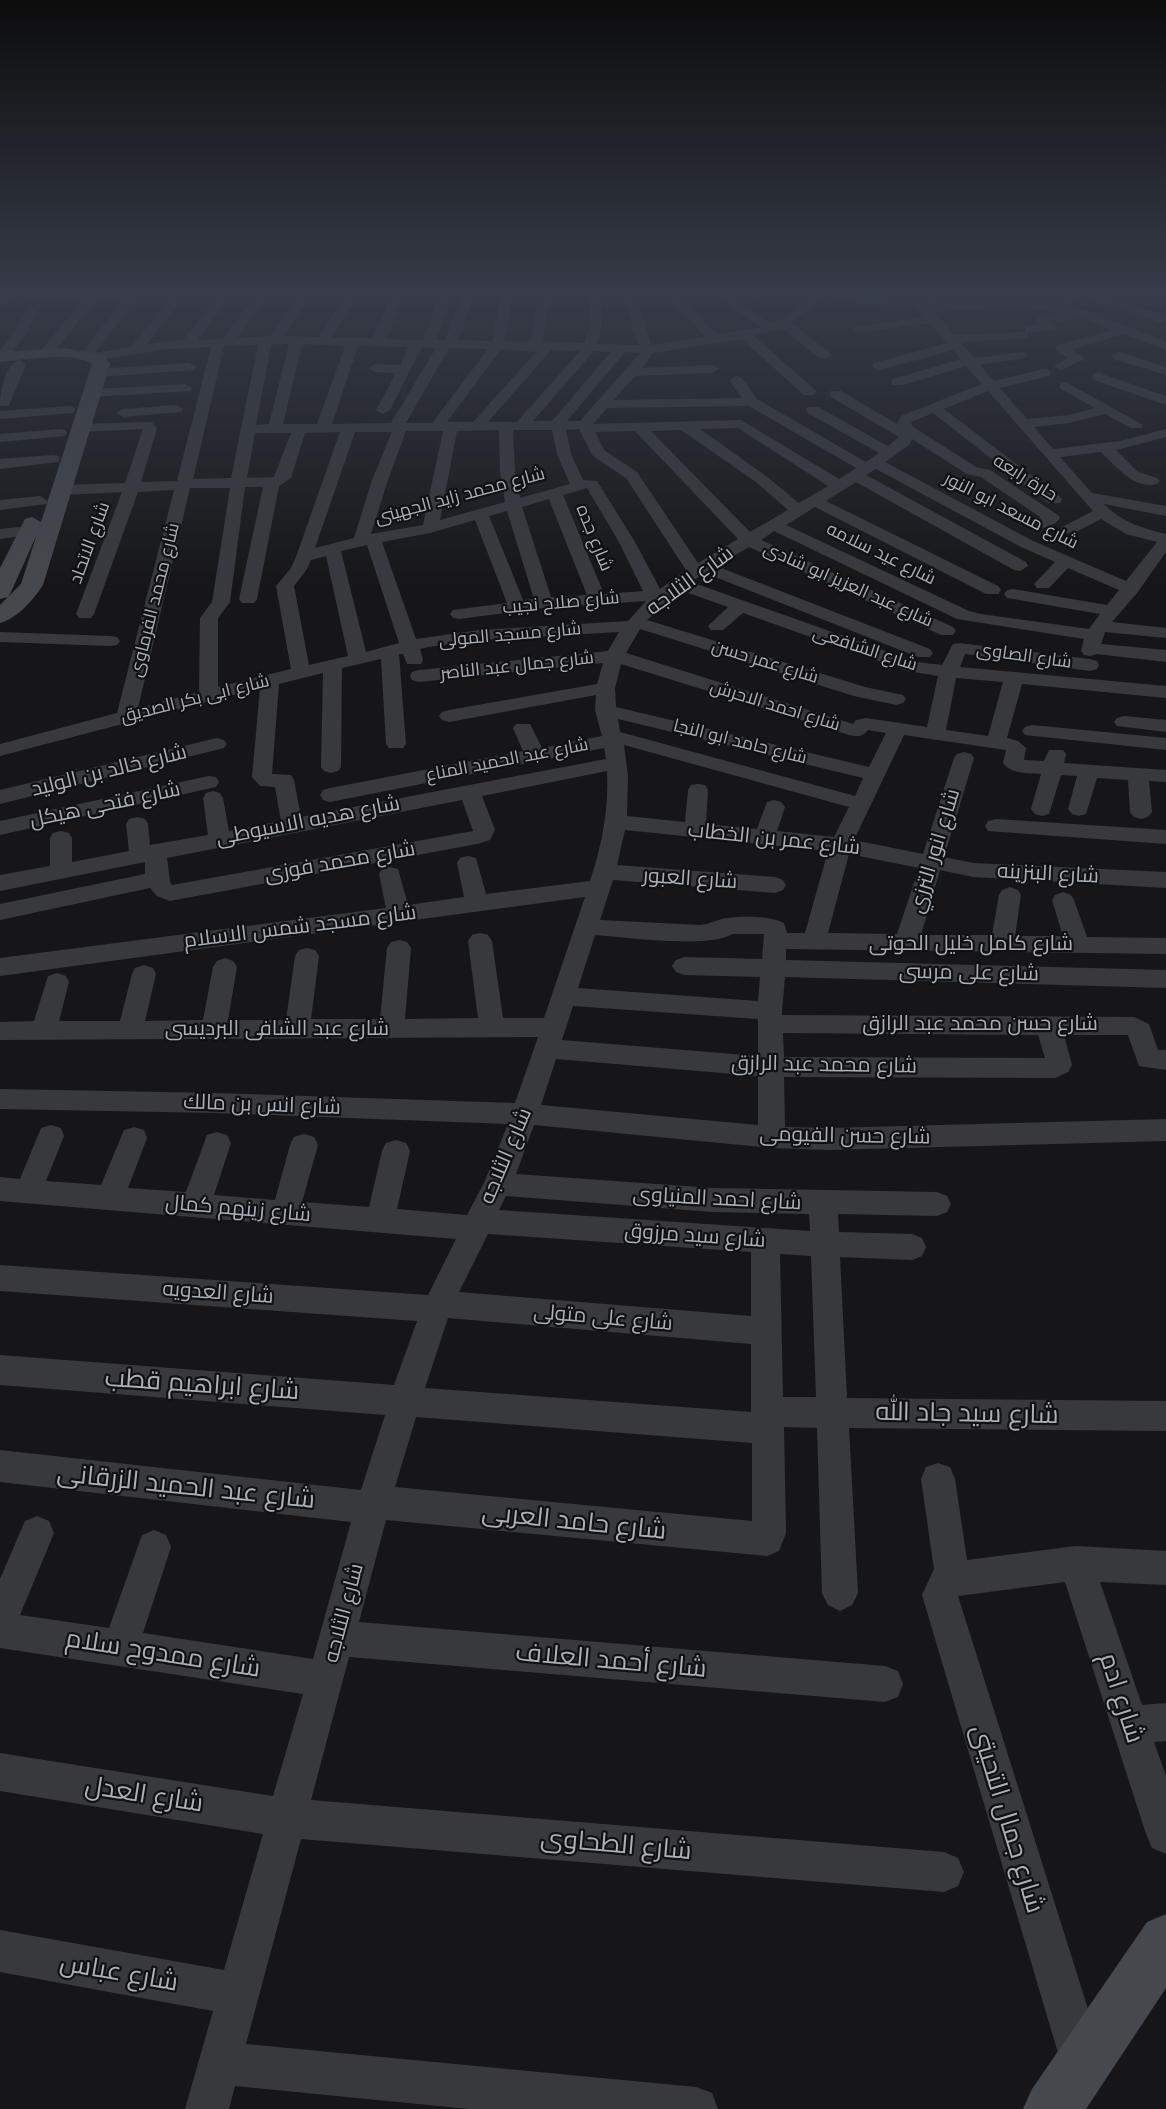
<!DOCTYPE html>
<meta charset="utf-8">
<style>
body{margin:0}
canvas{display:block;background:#161618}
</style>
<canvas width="1166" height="2109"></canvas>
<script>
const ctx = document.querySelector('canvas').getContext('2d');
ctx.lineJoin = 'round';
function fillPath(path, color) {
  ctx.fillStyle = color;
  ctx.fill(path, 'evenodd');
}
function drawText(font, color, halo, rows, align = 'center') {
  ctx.font = font + ' "PT Sans",Cairo,sans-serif';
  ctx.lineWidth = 4.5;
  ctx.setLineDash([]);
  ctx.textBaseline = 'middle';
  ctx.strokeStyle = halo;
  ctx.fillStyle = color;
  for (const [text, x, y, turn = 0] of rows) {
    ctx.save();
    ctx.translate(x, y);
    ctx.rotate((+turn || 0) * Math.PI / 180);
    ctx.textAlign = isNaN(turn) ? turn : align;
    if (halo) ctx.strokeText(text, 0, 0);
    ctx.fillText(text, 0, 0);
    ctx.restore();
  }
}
fillPath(new Path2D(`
 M142,291l-47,62 36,-6 46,-56h12l-42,53 36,-4 39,-49h12l-37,49 26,-1 36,-48h12l-34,47 34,-2 30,-45h12l-29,45 35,1 29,-46h12l-28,47h41l21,-47h12l-20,48 37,1 18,-49h12l-17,49h9l19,-49h12l-18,49 34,1 10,-50h12l-10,51h26l10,-51h12l-10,51 42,1 5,-15v-37h12v37l-4,16 41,1 -15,-54h12l16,54 55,-8 -45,-46h13l44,44 42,-8 -52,-36h14l50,33 16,-9 31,-24h17l61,9 40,-2 4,1v5l73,-4 42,3 18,-12h16l76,25v8l-84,-27 -14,9 28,8 70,28v8l-43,-16 -51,16 13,9 -24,11 -7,-4 14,-8 -13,-9 1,-3 56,-16c-63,-29 -111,-22 -178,-18l20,23 71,-3 1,-5 13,-2 -4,-5 4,-5 32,-1 2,3 -2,3 -20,1 5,6 -2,3 -26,3 -1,5 -67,4 14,16 51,-6 2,3 -2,3 -45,7 14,16 50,-12 5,1 2,3 -2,3 -49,12 27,31 42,-4 26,-7 -34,-19 -2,-3 2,-3 5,-1 77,43 -2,3h-10l-26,-14 -36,9 -35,4 19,22 67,-8 46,-12v8l-50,13 22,22 19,6 3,3 -3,3c-23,6 -41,-18 -56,-32l-41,5 32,36 74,13v10l-62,-12c18,18 37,24 62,30v18l-29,41 -25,29 54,6v10l-61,-6 -4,12 65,6v12l-69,-8 -7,2 -6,-1 -3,-4 3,-12 -127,-20 -183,-88 -13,9 192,87 3,4 -3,4h-12l-192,-88 -33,19 214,83 3,4 -3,4h-12l-213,-84 -14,9 226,80 25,3 11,-21 6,-1 131,16 7,2 2,4 -2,4 -7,2 -125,-17 -5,13 206,19v12l-144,-14 -15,54 11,3 8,7 -2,12 20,1 5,-11h14l3,4 -2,9 102,7v12l-17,-1 3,31 -4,5 -7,2 -7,-2 -4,-5 -2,-32 -31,-2 -11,36 -7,2 -7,-2 -4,-5 9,-33 -16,-1 -12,39 -7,2 -7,-2 -4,-5 10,-35c-13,-1 -30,0 -38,-11l3,-13 -102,-15 -50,105 69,14 31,-96 3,-4 7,-2 7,2 3,4 -30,99 29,6 193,9v16l-193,-11 -33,-7 -19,65h71l7,-40 3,-5 8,-3 8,3 3,5 -6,41h48l-11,-36 3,-5 8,-3 8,3 3,5 13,37 79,1v16l-380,-5v11l380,10v18l-381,-11 -3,34v4l352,2 15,7 9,26h8v20l-27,-4 -11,-31h-64l8,30 -4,7 -13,6 -271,-1 1,50 44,1 337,-9v22l-337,9 -57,-2 -238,-23 -18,49 197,14 224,4 10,4 4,8 -4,8 -10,4 -99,-2 1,18 73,2 10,4 4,9 -4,9 -10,4 -72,-3 7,141 319,3v30l-317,-3 9,165 -6,12 -12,6 -12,-6 -6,-12 -5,-165 -33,-1 2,106 -7,18 -12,5 -381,-36 -27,102 526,44 13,5 5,13 -5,13 -13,5 -536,-45 -38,143 633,52 14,6 6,14 -6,14 -14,6 -643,-53 -55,205 450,43 16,6 6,16h-249l-234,-23 -6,23h-44l28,-98 -213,-39v-42l224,40 39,-136 -263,-43v-38l273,43 30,-102 -303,-46v-69l25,-58 12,-5 12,5 5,12 -34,82 89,13 33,-93 12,-5 12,5 5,12 -28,86 170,26 38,-137 -351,-40v-32l361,40 24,-75 -385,-30v-30l394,30 23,-64 -417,-30v-26l428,30 28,-56 -456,-38v-24l20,2 21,-51 10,-3 10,3 3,8 -18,45 55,4 23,-55 10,-3 10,3 3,8 -19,50 58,4 21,-57 10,-3 10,3 4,8 -17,52 61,5 15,-55 4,-8 10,-3 10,3 4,8 -16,57 67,5 13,-56 4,-8 10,-3 10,3 4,8 -13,58 70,6 17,-32 24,-59 -292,-11 -216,-4v-20l216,4 299,10 23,-66 -538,3v-18l34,-1 14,-45 9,-3 9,3 3,6 -10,39h61l12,-47 3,-6 9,-3 9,3 3,6 -11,47 58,-1 10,-53 4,-6 8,-3 8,3 4,6 -9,53h58l9,-64 4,-6 8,-2 8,2 4,6 -8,63h69l7,-71 4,-6 8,-2 8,2 4,6 -6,71 73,-1 -10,-77 4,-6 8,-2 8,2 4,6 11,77h41l41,-121 -585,79v-18l386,-50 -7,-34 3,-5 8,-2 8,2 10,36 56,-8 -7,-34 3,-5 8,-2 8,2 10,36 104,-13c12,-36 19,-72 17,-110l-125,25 13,34 -5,10 -13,4 -307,57 -13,-5 -7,-8 -150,32v-16l145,-30v-12l-145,29v-16l50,-9v-28l3,-5 8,-2 8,2 3,5v24l57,-11 -3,-27 3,-5 8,-2 8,2 3,5 2,21 58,-10 -5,-37 3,-5 7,-2 7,2 3,5 6,33 52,-10 -6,-34 -15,-1 -8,-9 8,-89 -260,68v-12l117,-31 57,-223 -36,2 -44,122 -3,4h-12l-3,-4 46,-122 -61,3 -8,-5 8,-5 64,-2 18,-54 -63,3 -7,-4 7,-4 72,-2 5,7 -16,53 36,-1 34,-134 -45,2 -73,12 -13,-6 2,-3 42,-53 -28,1 -46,57 -5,1 -7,-4 45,-54 -83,3v-8zM827,296l36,8 53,3 8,10 -64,9 -4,1 -2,3 2,3 74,-10 17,20 -73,20 -2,3 2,3 5,1 74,-20 8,9 -68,20 -2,3 2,3h10l63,-19 16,18 -81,32 -4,8 -56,-33h-10l-2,3 2,3 68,40 -11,9 -70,-39h-10l-2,3 2,3 71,40 -13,9 -109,-63 -16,-22 -5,-1 -7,4 13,18 -128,2 21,-24 77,-3 7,-4 -7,-4 -70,3 11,-15 89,-14 62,56h10l2,-3 -2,-3 -60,-53 28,-8 37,30h10l2,-3 -2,-3 -38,-29zM271,344h18l-20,80 -13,1zM302,344l43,2 -28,78h-34zM258,345l-27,133 -38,1 31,-133zM358,346l51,1 -9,18 -25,-1 -7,4 7,4 21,1 -20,37 7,4 7,-4 32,-63 14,1 -45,75 -59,1zM449,348l39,1 -56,74h-26zM501,349l35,3 -63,70h-26zM551,350l29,1 -63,71h-29zM594,351l17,1 -59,69h-19zM625,352l15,1 -60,68h-13zM988,391l105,120 -31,16 -2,3 2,3h12l27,-14 25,15 31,8 -31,39 -93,-40 -148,-79 24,-17 3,-6 55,35 14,3 59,40 -9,7 2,3c9,3 22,-1 27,-9l-2,-3 -68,-45 -14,-3 -64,-41 -1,-4 22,-9 115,90h12l2,-3 -2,-3 -116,-88zM749,406l107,62 -17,11 -98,-59 -148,4 14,-16zM738,428l90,58 -29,17 -33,-27 -66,-47zM579,429l14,27 33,22 60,92 -26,19 -25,-47 -38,-61 -14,-1 -12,-26 -5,-24zM499,430l1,42 5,30 -65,18 17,-89zM513,430h39l5,24 13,30 -50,14 -5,-26zM681,430l75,52 32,28 -38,22 -99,-101zM406,431h37l-20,94 -52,9 17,-54zM635,431l103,108 -40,24 -61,-91 -33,-22 -9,-18zM340,432l-44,125 -5,11 -15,18 15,83 -73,18v-69l12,-16 15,-115h18l-24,112 3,4h12l3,-4 22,-113 12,-8 14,-45zM355,432h37l-20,48 -18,58 -39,10zM255,433h36l-17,44 -27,1zM876,469l145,78 34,15 -21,22 3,4h12l19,-20 51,22 -12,15 -94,-16 -6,1 -3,4 3,4 6,1 87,15 -11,15 -108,-15 -12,-3 -183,-86 29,-18 171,87h12l3,-4 -3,-4 -172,-85 30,-19 158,88 6,1 8,-5 -2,-4 -160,-87zM190,488h40l-18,114 -12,16 -1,74 -61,16zM587,488l32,54 24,49 -39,3 -41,-99zM549,499l38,96 -36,2 -29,-90zM507,511l27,88 -11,1 -34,-84zM475,520l32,83 -54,7 -3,4 3,4 6,1 85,-11 102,-7 -18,20 -148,9 -64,9 -34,-97 48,-9zM367,545l32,98 -33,9 -25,-101zM326,556l22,100 -39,9 -15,-79 13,-17 4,-9zM680,590l48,17 -20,19 3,4h12l20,-17 164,58 31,5 -11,51 -61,-9 -10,2 -3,4 -227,-71 14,-24 214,67 42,9 7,-2 3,-4 -3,-4 -38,-8 -218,-67zM619,632l-11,19 -189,19 -7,2 -2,4 2,4 7,2 184,-19 -6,21 -148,26 -7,2 -3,4 3,4 7,2 147,-27 -1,15 7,26 -60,12 -12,-24h-14l-3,4 10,23 -193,37 -7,2 -3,5 3,5 7,2 274,-54 2,11 -305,58 -7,-37 -3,-5 -19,-1 7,-90 44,-11 -2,94 3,4 7,2 7,-2 3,-4 1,-99 39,-9 5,85 3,4h14l3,-4 -7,-90h4l4,10h14l2,-4 -3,-11 8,-2 52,-7zM621,664l225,70c10,3 15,4 22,-4l18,3 -17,34 -253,-60 -1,-19zM956,678l47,4 -15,54 -42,-6zM618,719l245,59 -8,18 -235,-64zM624,745l225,62 -15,30 -57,-6 8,-24 -4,-5 -7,-2 -7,2 -10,27 -51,-5 2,-34 -3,-5 -7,-1 -7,1 -3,5 -3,32 -58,-6 1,-40zM462,800l11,31 -301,54 -2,-3 -3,-24zM625,830l203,21 -23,82h-18l-3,-10c-15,-7 -39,-7 -57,-5 -10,1 -16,6 -27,7l-100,-5 13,-40 162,13 8,-3 3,-5 -3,-5 -8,-3 -158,-12zM849,854l70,14 -22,66 -69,-1zM732,934h32l-2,25 -78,-2 -8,3 -4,6 4,6 8,3 76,2 -2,24 -180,-13 17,-53c29,2 115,14 137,-1zM573,1006l185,13v37l-196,-16zM783,1033l255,2 7,23 -261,-1zM556,1059l202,17v49l-217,-20zM506,1196l207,16 96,2 1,17 -311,-21zM488,1234l263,18v64l-292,-24zM780,1254l31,2 5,141h-33zM448,1318l303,26v68l-326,-24zM416,1417l336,26v78l-357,-34z
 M756,291h12l-4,11h-8l-2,-3z
 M31,308l6,4 -11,22 -20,26 -6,1v-11l14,-17 13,-24z
 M1119,352l47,15v8l-52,-16 -2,-3z
 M19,360l7,4 -16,39 -2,3h-8c0,-12 5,-42 19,-46z
 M189,363l7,4 -2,3 -96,7 -7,-4 7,-4z
 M1099,373l67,23v9l-72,-25 -2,-3 2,-3z
 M185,384l7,4 -2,3 -98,6 -7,-4 7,-4z
 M176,405l7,4 -2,3 -58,5 -7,-4 7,-4z
 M68,406l5,1 2,3 -2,3 -73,6v-8z
 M60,429l5,1 2,3 -2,3 -65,6v-8z
 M53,455l5,1 2,3 -2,3 -58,7v-10z
 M40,496l8,5 -2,3 -46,6v-10z
 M29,526l6,2 2,3 -2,3 -35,5v-10z
 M0,632l111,4 6,1 3,4 -3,4 -6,1 -111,-4z
 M1124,716l42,4v12l-49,-6 -3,-4 3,-4z
 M1032,725l134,13v12l-141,-15 -3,-4 3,-4z
 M217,738l7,2 3,4 -3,4 -224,56v-14z
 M209,776l7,1 3,5 -3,5 -216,48v-14z
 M996,819l170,11v14l-178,-13 -3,-5 3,-5z
 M938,1463l12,4 5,12 12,81 109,-14 90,5v34l-66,-3 42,123 24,-2v38l-12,1 12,34v78l-14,-6 -6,-14 -81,-252 -107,14 147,467 -7,15 -15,7 -15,-7 -7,-15 -139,-468 12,-26 -13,-90 5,-12z`), '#37393d');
fillPath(new Path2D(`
 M63,348l41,7 6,9 -67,221c-10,15 -25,33 -43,38v-18l21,-21 16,-50 -26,58 -3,5 -8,2v-31l25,-49 7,-2 9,5 51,-158c-20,-13 -68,-4 -92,-2v-10z
 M1166,1914v74l-80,121h-63l9,-20 115,-167z`), '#45484d');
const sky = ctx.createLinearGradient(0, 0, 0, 586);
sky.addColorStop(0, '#0c0c0d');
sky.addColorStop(0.5, '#363c48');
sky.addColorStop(1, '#363c4800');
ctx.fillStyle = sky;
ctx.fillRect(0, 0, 1166, 586);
drawText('18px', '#a9b0b8', '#111113', [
 ["حارة رابعه",1025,478,32],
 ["شارع محمد زايد الجهينى",460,496,-15],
 ["شارع مسعد ابو النور",1011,511,27],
 ["شارع جده",594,538,68],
 ["شارع الاتحاد",90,543,-70],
 ["شارع عيد سلامه",881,554,26],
 ["شارع عبد العزيز ابو شادى",848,585,24],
 ["شارع محمد الفرماوى",155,600,-76],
 ["شارع صلاح نجيب",561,603,-5],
 ["شارع مسجد المولى",510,635,-5],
 ["شارع الشافعى",865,649,18],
 ["شارع الصاوى",1024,656,8],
 ["شارع عمر حسن",765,662,17],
 ["شارع جمال عبد الناصر",517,666,-6],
 ["شارع ابى بكر الصديق",195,699,-14],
 ["شارع احمد الاحرش",775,706,17],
 ["شارع حامد ابو النجا",740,742,14],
 ["شارع عبد الحميد المناع",507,760,-11]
]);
drawText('21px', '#a9b0b8', '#111113', [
 ["شارع الثلاجه",690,581,-36],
 ["شارع خالد بن الوليد",109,771,-14],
 ["شارع فتحى هيكل",105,805,-12],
 ["شارع هديه الاسيوطى",308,821,-11],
 ["شارع عمر بن الخطاب",774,839,6],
 ["شارع انور الترزي",935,851,-73],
 ["شارع محمد فوزى",340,862,-10],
 ["شارع البنزينه",1048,874,3],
 ["شارع العبور",690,879,4],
 ["شارع مسجد شمس الاسلام",300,927,-7],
 ["شارع كامل خليل الحوتى",971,944],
 ["شارع على مرسى",969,973,1],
 ["شارع حسن محمد عبد الرازق",980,1024],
 ["شارع عبد الشافى البرديسى",277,1029],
 ["شارع محمد عبد الرازق",824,1065,1],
 ["شارع انس بن مالك",262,1105,2],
 ["شارع حسن الفيومى",845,1136,1],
 ["شارع الثلاجه",506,1156,-67],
 ["شارع احمد المنياوى",717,1199,3],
 ["شارع زينهم كمال",238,1209,5],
 ["شارع سيد مرزوق",695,1236,4],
 ["شارع العدويه",218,1293,4],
 ["شارع على متولى",603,1318,5],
 ["شارع الثلاجه",344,1613,-75]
]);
drawText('26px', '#a9b0b8', '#111113', [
 ["شارع ابراهيم قطب",202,1385,4],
 ["شارع سيد جاد الله",967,1414,1],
 ["شارع عبد الحميد الزرقانى",186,1487,6],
 ["شارع حامد العربى",574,1522,6],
 ["شارع ممدوح سلام",163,1654,9],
 ["شارع أحمد العلاف",611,1661,5],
 ["شارع ادم",1121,1698,72],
 ["شارع العدل",144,1795,9],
 ["شارع جمال التحيتى",1007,1819,73],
 ["شارع الطحاوى",616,1845,5],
 ["شارع عباس",119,1973,10]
]);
</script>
